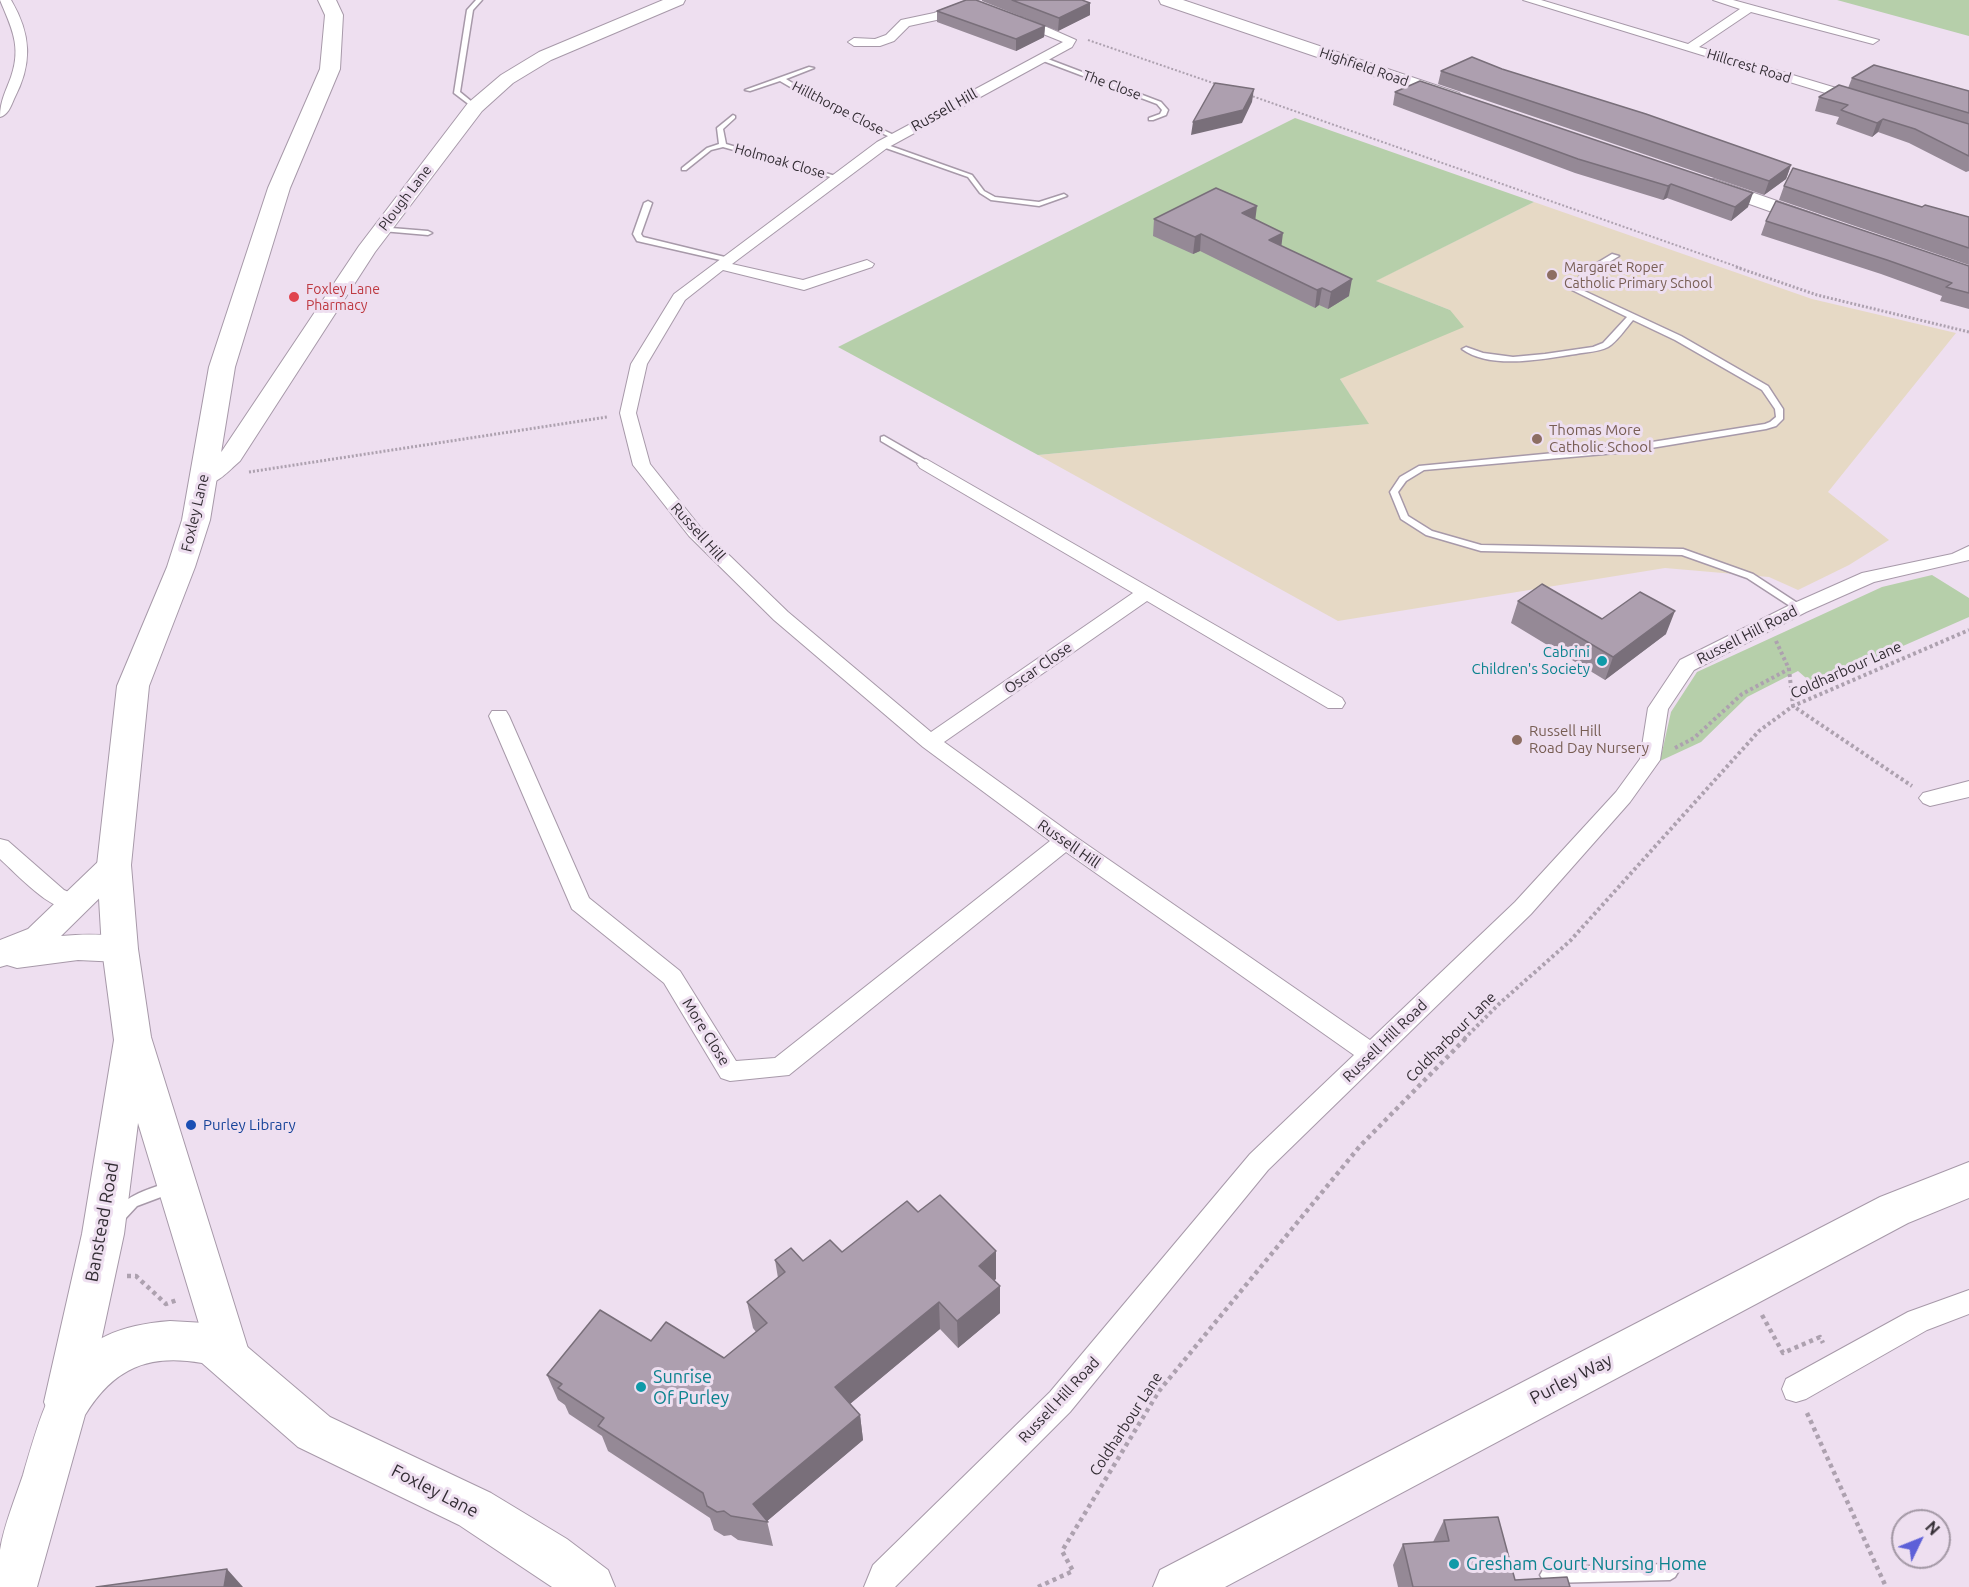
<!DOCTYPE html>
<style>
body{margin:0}
#map{position:relative;width:1969px;height:1587px;overflow:hidden;background:#eedff0;font-family:Ubuntu,sans-serif}
canvas{display:block}
.north{position:absolute;left:1891px;top:1509px;width:60px;height:60px;box-sizing:border-box;background:#eedff0;border:2px solid #a398a5;border-radius:50%;rotate:47deg;font-size:16px;font-weight:700;line-height:24px;text-align:center;color:#332d34}
.north::after{content:'';display:block;margin:auto;width:21px;height:27px;background:#5d60d8;clip-path:polygon(50% 0,100% 100%,50% 72%,0 100%)}
</style>
<div id="map">
<canvas width="1969" height="1587"></canvas>
<div class="north">N</div>
</div>
<script>
const ctx = document.querySelector('canvas').getContext('2d');
ctx.lineJoin = 'round';
function fillPath(path, color) {
  ctx.fillStyle = color;
  ctx.fill(path, 'evenodd');
}
function stroke(path, color, width, dash) {
  ctx.strokeStyle = color;
  ctx.lineWidth = width;
  ctx.lineCap = dash ? 'butt' : 'round';
  ctx.setLineDash(dash || []);
  ctx.stroke(path);
}
function drawText(font, color, halo, rows, align = 'center') {
  ctx.font = font + ' Ubuntu,sans-serif';
  ctx.lineWidth = 6;
  ctx.setLineDash([]);
  ctx.textBaseline = 'middle';
  ctx.strokeStyle = halo;
  ctx.fillStyle = color;
  for (const [text, x, y, turn = 0] of rows) {
    ctx.save();
    ctx.translate(x, y);
    ctx.rotate((+turn || 0) * Math.PI / 180);
    ctx.textAlign = isNaN(turn) ? turn : align;
    if (halo) ctx.strokeText(text, 0, 0);
    ctx.fillText(text, 0, 0);
    ctx.restore();
  }
}
fillPath(new Path2D(`
 M1534,202l278,97 144,34 -128,159 61,48 -40,25 -51,25 -29,-13 -104,-9 -327,53 -300,-166 330,-31 -28,-45 110,-69 -75,-29z`), '#e6d9c5');
fillPath(new Path2D(`
 M1837,0h132v36z
 M1295,118l239,84 -158,79 74,29 14,17 -124,52 29,45 -331,31 -200,-108z
 M1932,575l37,23v19l-155,68 -16,-14 -51,26 -46,45 -41,19 11,-49 26,-40 185,-85z`), '#b6cfaa');
const lane = new Path2D(`
 M476,0h6l-9,10 -13,82 17,14v2l-2,1 -21,-16 13,-83z
 M1040,56l121,46 7,8 -2,5 -13,5h-4v-2l11,-4 2,-4 -5,-6 -119,-45 -1,-1z
 M809,67l5,1 -28,11 34,21 76,36v2h-4l-76,-36 -36,-21 -30,10 -5,-1z
 M733,115l2,1v2l-12,11 3,15 113,33 -5,1 -111,-31 -12,3 -25,20h-4v-2l25,-20 12,-4 -2,-16z
 M882,143l90,32 12,16 11,6 44,5 25,-8 3,2 -28,10 -48,-6 -11,-7 -12,-16 -88,-31 -1,-1z
 M648,201l4,2 -11,31 2,3 86,21v4l-92,-21 -4,-7 11,-31z
 M379,227l49,4 4,2 -4,2 -46,-4 -4,-2z
 M1612,254l7,2 -31,19 -8,14 101,47 87,50 15,23v10l-7,7 -10,3 -139,23 -203,18 -18,11 -8,11 10,24 24,15 49,14 202,4 70,25 49,32 2,2 -2,2h-6l-49,-32 -65,-23 -201,-4 -55,-16 -25,-16 -11,-27 10,-15 19,-11 208,-20 138,-22 5,-2 6,-5 -1,-8 -13,-19 -87,-50 -42,-20c-7,8 -16,22 -25,27 -10,5 -22,5 -32,7 -33,5 -85,16 -114,-5l4,-2 17,6 30,4 32,-3 48,-7 10,-4 24,-26 -55,-27 10,-18z
 M884,436l45,26 1,2 -1,2h-6l-42,-25v-4z
 M172,1181l5,2 1,4 -1,4 -40,15 -13,14 -5,2 -5,-2 -1,-4c11,-22 38,-27 59,-35z
 M1670,1564l5,3 3,5 -3,5 -5,3 -122,3 -5,-3 -3,-5 3,-5 5,-3z`);
const street = new Path2D(`
 M0,0h11c20,34 22,63 3,99 -3,7 -6,16 -14,18 0,-16 6,-26 11,-40 11,-31 0,-50 -11,-77z
 M1523,0h18l147,44 52,-35 -27,-9h20l146,40 -6,4 -122,-32 -52,35 164,49v6l-5,1z
 M963,2l6,4 -2,2 -26,11 -32,7 -15,15 -14,5h-26l-6,-4 6,-4 21,1 11,-4 15,-15 33,-7z
 M1016,17h8l52,23 -4,7 -185,101 -155,116 71,16 64,-20 7,4 -2,3 -68,23 -81,-20 -38,30 -38,64 -11,49 14,51 51,64 87,84 143,120 202,-139 -213,-125 -3,-4 9,-5 416,239 3,5 -3,5h-14l-181,-107 -203,141 129,93 297,205 145,-138 101,-110 24,-33 8,-51 32,-48 112,-56 70,-31 90,-19 17,-8v14l-95,22 -68,30 -112,58 -26,39 -8,51 -30,42 -99,112 -263,256 -198,242 -175,175h-31l9,-22 177,-173 200,-238 104,-99 -288,-203 -277,223 -59,6 -9,-3 -57,-95 -92,-74 -83,-193 3,-5h14l3,5 80,182 91,73 56,90 39,-3 275,-217 -127,-94 -149,-127 -85,-84 -56,-71 -13,-52 11,-49 43,-70 203,-152 186,-100 -47,-19z
 M1969,781v16l-39,9 -7,-3 -4,-5 4,-5z
 M0,839l8,2 56,49 18,8 3,6 -3,6c-26,8 -63,-34 -82,-51z
 M1969,1290v24l-42,16 -121,69 -10,3 -10,-3 -4,-10 4,-10 122,-67z`);
const secondary = new Path2D(`
 M663,0h22l-2,4 -132,56 -38,23 -31,28 -107,141 -135,209c-14,12 -26,28 -45,23l-3,-5 30,-28 137,-205 109,-143 33,-28 38,-23z
 M1159,0h24l276,93 3,4 -9,5 -6,-1 -286,-97z
 M1714,179l106,37 3,4 -3,4h-14l-99,-35 -3,-4 3,-4z
 M114,853l11,4 5,8 -5,8 -64,63c23,-2 49,-3 71,4l4,9 -4,9 -12,4 -42,-2 -61,8 -10,-3 -7,2v-27l28,-11 75,-72z`);
const primary = new Path2D(`
 M318,0h18l7,15 -3,54 -50,119 -55,179 -25,153 -15,47 -46,119 -18,179 7,84 13,88 99,318 -7,15 -15,6 -15,-6 -75,-247 -14,111 -36,168 -6,15 -16,6 -16,-6 -6,-15 38,-168 32,-194 -12,-91 -5,-84 20,-179 50,-119 15,-47 27,-153 59,-179 52,-119 5,-54z`);
const highway = new Path2D(`
 M1969,1162v36l-61,25 -683,364h-72l7,-17 720,-373z
 M170,1321l35,2 26,10 99,84 161,76 76,46 41,31 7,17h-63l-93,-62 -161,-78 -96,-84c-54,-10 -89,6 -117,52l-48,172h-37c0,-12 0,-25 0,-37 4,-25 15,-51 23,-75 26,-89 41,-146 147,-154z`);
stroke(lane, '#a799a9', 3);
stroke(street, '#a799a9', 2);
stroke(secondary, '#a799a9', 2);
stroke(primary, '#a799a9', 2);
stroke(highway, '#a799a9', 2);
stroke(new Path2D(`
 M1088,40l131,45
 M1249,95l492,173`), '#ada1af', 2, [2, 2]);
stroke(new Path2D(`
 M1736,267l81,28 152,37
 M249,472l358,-55`), '#ada1af', 3, [2, 2]);
stroke(new Path2D(`
 M1776,641l13,28 4,37 119,80
 M1675,748l19,-10 48,-44 47,-25
 M1464,1039l35,-35 71,-63 189,-210 34,-25 176,-76`), '#ada1af', 4, [3, 3]);
stroke(new Path2D(`
 M127,1276h9l30,28 11,-4
 M1762,1315l21,38 37,-16 3,6
 M1807,1413l79,174
 M1038,1587l35,-16 -11,-20 97,-160 201,-245 106,-108`), '#ada1af', 4.5, [4, 4]);
fillPath(lane, '#fff');
fillPath(street, '#fff');
fillPath(secondary, '#fff');
fillPath(primary, '#fff');
fillPath(highway, '#fff');
fillPath(new Path2D(`
 M982,0h100l8,15 -32,16 -76,-30z
 M937,11l108,15 -1,11 -28,14 -79,-29z
 M1502,69l289,96 -5,14 -22,16 -326,-111 3,-13z
 M1852,78l117,13v80l-3,1 -57,-29 -31,-11 -6,5 -36,-13 3,-7 -24,-6 4,-14 29,-9z
 M1395,92l353,115 -17,14 -64,-23 -4,2 -88,-27 -182,-68z
 M1784,186l138,21 47,10v48l-190,-65z
 M1154,219l101,1 26,26 68,50 -21,13 -9,-4 -4,3 -115,-57 -7,3 -40,-18z
 M1766,221l203,45v43l-29,-8 2,-5 -61,-22 -120,-39z
 M1518,601l84,18 64,15 -61,46 -94,-57z
 M918,1212l78,67 -2,1 6,6v27l-42,35 -18,-19 -90,75 10,11 3,25 -96,81 6,25 -35,-6 -7,-5 -7,1 -10,-6 -4,-12 -102,-67 -6,-15 -33,-22 -4,-9 -7,-5 -11,-25 104,-34 73,17 32,-26 -3,-4 -6,-26 31,-24 -3,-18 28,1 39,-9z
 M1444,1520l71,60 55,7h-172l-5,-22 10,-21 30,-2z`), '#958996');
fillPath(new Path2D(`
 M1090,3v12l-32,16 1,-13z
 M1045,26l-1,11 -28,14v-12z
 M1254,89l-2,13 -10,21 -51,12 2,-13z
 M1883,119l-5,13 -6,5 5,-14z
 M1791,165l-5,14 -22,16 5,-14z
 M1671,184l-4,14 -4,2 5,-14z
 M1753,193l-5,14 -17,14 4,-14z
 M1257,206l-2,16 -13,-9z
 M1283,233l-2,16 -12,-9z
 M1201,234l-1,17 -7,3 2,-17z
 M1352,279l-3,17 -21,13 3,-17z
 M1322,288l-3,17 -4,3 2,-18z
 M1675,611l-9,23 -61,46 8,-23z
 M996,1251v28l-17,14v-27z
 M1000,1286v27l-42,35 -1,-27z
 M939,1302l1,27 -101,84 -4,-26z
 M860,1415l3,25 -97,82 -13,-18z
 M227,1569l16,18h-19z`), '#796f7a');
const building = new Path2D(`
 M966,0h10l69,26 -29,13 -79,-28z
 M1012,0h70l8,3 -31,15z
 M1472,57l30,12 144,45 145,51 -22,16 -328,-110z
 M1874,65l95,26v22l-117,-35z
 M1420,81l333,112 -18,14 -64,-23 -3,2 -90,-27 -183,-67z
 M1215,83l39,6 -11,21 -50,12z
 M1839,85l130,39v32l-54,-27 -32,-10 -6,4 -36,-13 7,-5 -29,-8z
 M1793,168l129,39 3,-2 44,12v31l-185,-62z
 M1216,188l41,18 -15,7 41,20 -14,7 83,39 -21,13 -9,-4 -5,2 -116,-56 -6,3 -41,-18z
 M1776,201l193,65v27l-23,-6 6,-4 -65,-23 -121,-39z
 M1542,584l60,35 38,-27 35,19 -62,46 -95,-56z
 M940,1195l56,56 -17,15 21,20 -43,35 -18,-19 -104,85 25,28 -107,89 15,18 -37,-6 -7,-5 -7,1 -10,-6 -4,-13 -105,-67 6,-8 -46,-30 4,-4 -15,-9 53,-65 51,31 15,-19 58,36 43,-35 -20,-21 38,-30 -10,-12 16,-12 12,13 27,-21 12,12 65,-51 11,11z
 M1498,1517l17,63 52,-3 3,10h-157l-10,-43 46,-3 -5,-21z
 M227,1569l-3,18h-128z`);
fillPath(building, '#ad9faf');
stroke(building, '#796f7a', 1.5);
for (const [x, y, r, color] of [
 [1552,275,6,"#8d6e63"],
 [294,297,6,"#e0444e"],
 [1537,439,6,"#8d6e63"],
 [1602,661,6,"#0f9aa8"],
 [1517,740,6,"#8d6e63"],
 [191,1125,6,"#1a4fb4"],
 [641,1387,6,"#0f9aa8"],
 [1454,1564,6,"#0f9aa8"]
]) {
  const dot = new Path2D();
  dot.arc(x, y, r, 0, 2 * Math.PI);
  ctx.fillStyle = color;
  ctx.fill(dot);
  stroke(dot, '#eedff0', 2);
}
drawText('14px', '#332d34', '#eedff0', [
 ["Hillcrest Road",1749,66,17],
 ["Highfield Road",1364,67,19],
 ["The Close",1112,85,20],
 ["Hillthorpe Close",838,108,27],
 ["Holmoak Close",780,161,16],
 ["Plough Lane",405,198,-53]
]);
drawText('14px', '#785e54', '#eedff0', [
 ["Margaret Roper",1564,267],
 ["Catholic Primary School",1564,283]
], 'left');
drawText('14px', '#be3a42', '#eedff0', [
 ["Foxley Lane",306,289],
 ["Pharmacy",306,305]
], 'left');
drawText('15px', '#332d34', '#eedff0', [
 ["Russell Hill",944,110,-29],
 ["Foxley Lane",195,513,-77],
 ["Russell Hill",698,532,48],
 ["Russell Hill Road",1747,635,-27],
 ["Oscar Close",1038,668,-35],
 ["Coldharbour Lane",1846,670,-24],
 ["Russell Hill",1069,844,35],
 ["More Close",706,1032,58],
 ["Coldharbour Lane",1451,1037,-45],
 ["Russell Hill Road",1385,1041,-44],
 ["Russell Hill Road",1059,1400,-47],
 ["Coldharbour Lane",1126,1424,-57]
]);
drawText('15px', '#785e54', '#eedff0', [
 ["Thomas More",1549,430],
 ["Catholic School",1549,447],
 ["Russell Hill",1529,731],
 ["Road Day Nursery",1529,748]
], 'left');
drawText('15px', '#0d838f', '#eedff0', [
 ["Cabrini",1590,652],
 ["Children's Society",1590,669]
], 'right');
drawText('15px', '#164399', '#eedff0', [
 ["Purley Library",203,1125]
], 'left');
drawText('18px', '#332d34', '#eedff0', [
 ["Banstead Road",102,1222,-80],
 ["Purley Way",1571,1379,-27],
 ["Foxley Lane",435,1491,27]
]);
drawText('18px', '#0d838f', '#eedff0', [
 ["Sunrise",653,1377],
 ["Of Purley",653,1398],
 ["Gresham Court Nursing Home",1466,1564]
], 'left');
</script>
